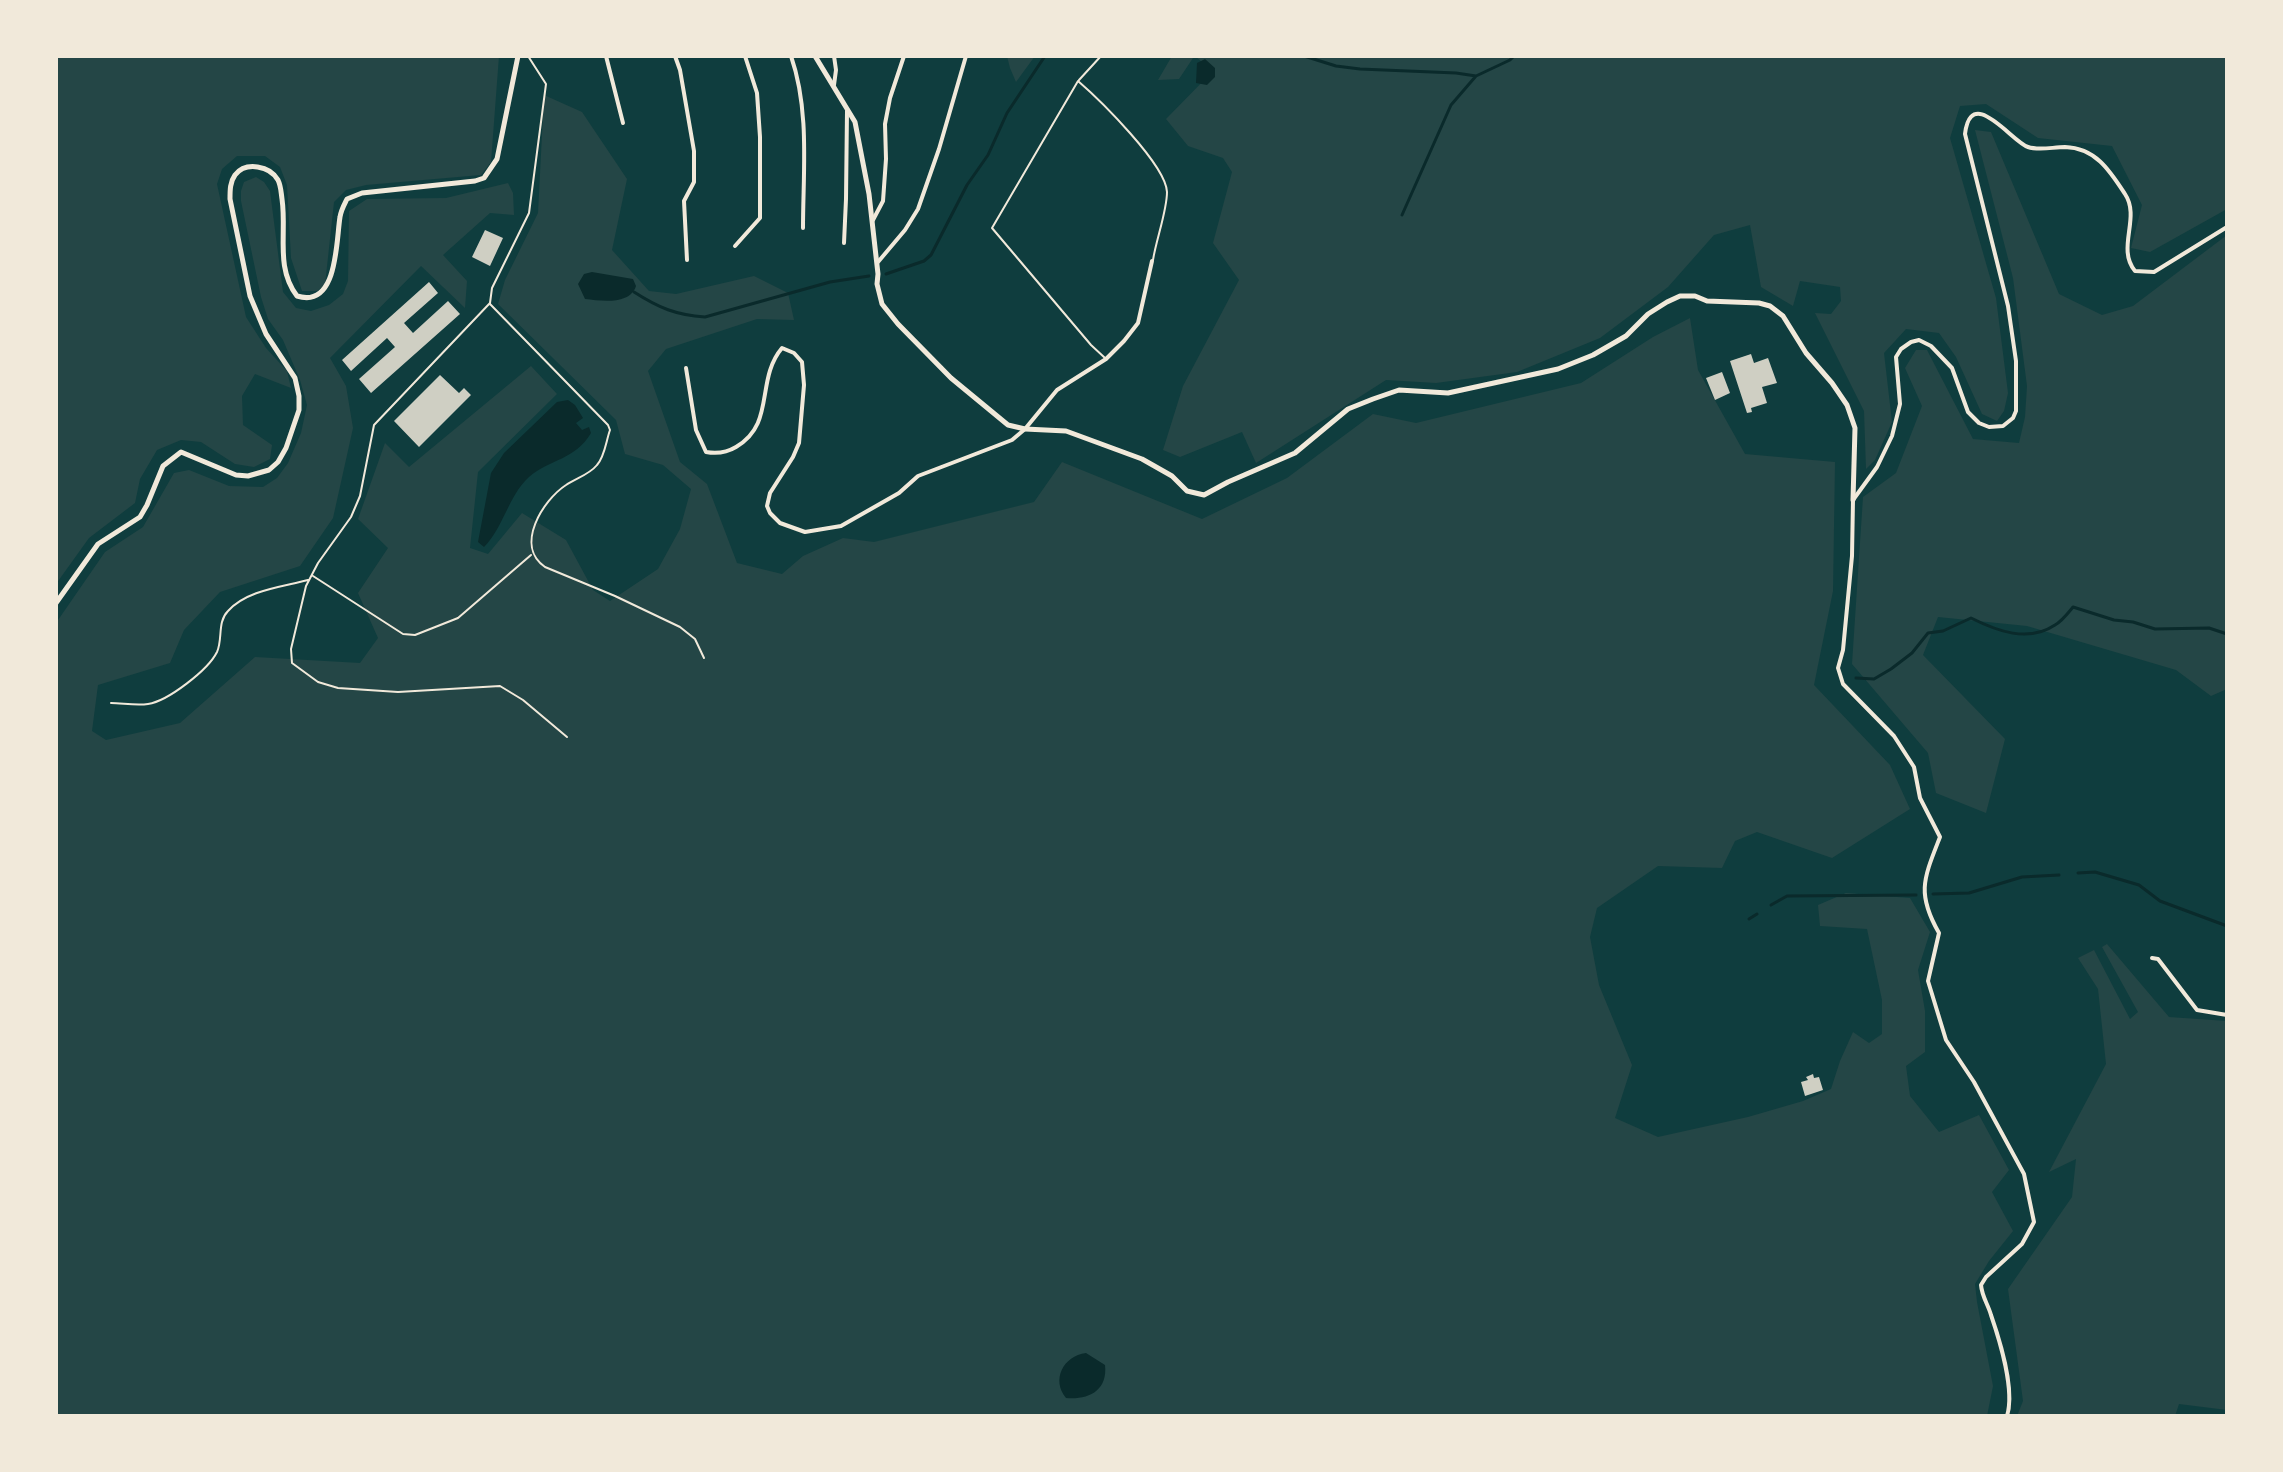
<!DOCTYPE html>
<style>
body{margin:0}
#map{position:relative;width:2283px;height:1472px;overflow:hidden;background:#0f3d3e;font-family:Literata,serif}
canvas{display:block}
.frame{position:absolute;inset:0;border:58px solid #f1e9da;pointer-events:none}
</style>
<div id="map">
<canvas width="2283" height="1472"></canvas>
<div class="frame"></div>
</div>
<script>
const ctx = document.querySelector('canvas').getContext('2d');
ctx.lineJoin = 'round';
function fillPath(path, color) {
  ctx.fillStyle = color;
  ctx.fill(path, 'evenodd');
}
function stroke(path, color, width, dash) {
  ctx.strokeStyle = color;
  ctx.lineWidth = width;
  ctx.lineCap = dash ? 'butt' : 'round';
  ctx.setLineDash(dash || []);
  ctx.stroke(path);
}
fillPath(new Path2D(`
 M56,56h443l-8,106 -10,13 -115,10 -20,5 -12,12 -9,83 -8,6h-15l-11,-33 -4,-73 -7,-18 -15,-11h-28l-15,13 -5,15 29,133 20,31 21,23 4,17 -36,-14 -13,22 1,29 29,20 -2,14 -16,8 -19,-3 -34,-22 -20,-2 -24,10 -17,29 -5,24 -46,35 -33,46z
 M1007,56h28l-19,26 -6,-14z
 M1172,56h1055v153l-77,43 -19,-4 11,-43 -30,-59 -74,-8 -52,-34 -26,2 -10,32 46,160 12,95 -4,18 -7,10 -15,-7 -26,-57 -17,-24 -33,-4 -22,24 8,69 -17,38 -9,9 -2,-58 -49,-98 16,1 10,-13 -1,-14 -40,-6 -7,25 -32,-19 -11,-62 -36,10 -46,52 -68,51 -83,34 -81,11 -50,-3 -130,83 -14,-31 -62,25 -17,-7 20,-64 56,-106 -26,-37 19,-71 -9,-14 -35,-12 -22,-27 47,-48 -17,-14 -3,1 -14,21 -21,1z
 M544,95l38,17 45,67 -15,71 37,41 27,3 78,-18 34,17 6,27 -37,-1 -91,30 -18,22 32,91 27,22 30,79 45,11 21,-18 40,-18 31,4 160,-40 28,-40 140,57 85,-41 86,-64 43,9 165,-40 72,-46 37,-19 8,52 47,84 90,8 -2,129 -19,94 76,80 20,44 -78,49 -75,-26 -22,9 -13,27 -64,-2 -61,42 -7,29 9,48 33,80 -17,53 43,19 90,-20 55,-16 28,-12 9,-28 13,-29 16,11 13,-9v-34l-15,-71 -47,-3 -2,-21 28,-12 64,5 20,34 -12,38 7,41v41l-19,14 4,30 29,36 40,-17 30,55 -17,22 21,39 -24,30 -14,23 2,18 16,84 -6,30h-1931v-793l49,-71 38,-25 31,-54 15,-3 40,16 34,1 14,-9 11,-15 13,-30 6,-28 -7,-25 -17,-40 -15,-21 -7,-22 -20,-96v-10l3,-9 12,-5 8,5 6,9 13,101 13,16 15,3 18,-6 14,-11 5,-13 1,-70 18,-12 79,-1 62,-15 5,10 1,22 -24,-2 -47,42 24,26 -2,27 -44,-42 -91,92 16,28 7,42 -20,90 -33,48 -80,26 -36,38 -14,33 -72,22 -6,46 14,9 74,-17 75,-66 105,6 18,-25 -20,-45 30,-45 -30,-29 27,-76 24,24 122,-101 26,28 -79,78 -8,76 18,6 34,-41 44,27 27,50 17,11 48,-32 22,-40 11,-40 -28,-24 -38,-11 -9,-34 -118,-116 7,-24 33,-67z
 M1975,130l16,2 68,162 43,21 31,-9 94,-71v454l-16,7 -35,-26 -149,-44 -89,-9 -15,38 82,84 -19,74 -50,-20 -8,-40 -76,-89 11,-167 33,-24 26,-67 -17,-38 11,-18h11l46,89 46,4 6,-26 2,-31 -14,-108z
 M2107,944l62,73 58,4v389l-48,-6 -4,12h-158l6,-15 -15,-112 64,-92 4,-38 -27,13 57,-108 -8,-75 -20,-31 16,-8 36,69 8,-7 -36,-65z`), '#244646');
fillPath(new Path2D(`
 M1205,59l10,9v9l-8,8 -11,-2 1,-20z
 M592,272l41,7 3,7c-6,19 -34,15 -51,13l-7,-15 6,-10z
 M568,400l7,5 8,13 -7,5 6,7 7,-3 2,6c-16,27 -41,26 -62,44 -21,19 -25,50 -45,70l-6,-5 13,-69 13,-20 53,-51z
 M1086,1353l19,12c3,26 -17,35 -39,33 -15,-18 -3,-42 20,-45z`), '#0a2a2b');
stroke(new Path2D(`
 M1304,56l32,10 24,3 96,4 20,3 34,-16 4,-4
 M1402,215l49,-110 25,-29
 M886,274l38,-13 7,-6 36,-70 21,-30 19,-42 38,-57
 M634,292c25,16 42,23 71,25l125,-35 39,-6
 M1856,678l18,1 17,-10 21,-16 16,-20 15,-2 28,-13c26,13 57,25 84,7 7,-4 13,-12 18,-18l41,13 19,2 22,7 54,-1 18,6
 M2078,873l17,-1 44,13 21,16 67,25
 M1933,894l36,-1 53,-16 37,-2
 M1771,905l16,-9 129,-1
 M1749,919l8,-5`), '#0a2a2b', 3);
fillPath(new Path2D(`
 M485,230l18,8 -13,28 -18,-9z
 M429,282l9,11 -34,30 9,10 35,-32 12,13 -89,79 -12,-14 36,-32 -8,-9 -36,33 -9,-11z
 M1751,354l3,9 14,-5 9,25 -15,4 5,16 -16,5 1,4 -5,1 -17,-52z
 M1722,372l8,21 -15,7 -9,-22z
 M440,375l19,18 5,-5 7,7 -52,52 -25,-26z
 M1813,1074l1,4 5,-1 4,13 -18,6 -4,-14 7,-2 -2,-3z`), '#cfcfc3');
stroke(new Path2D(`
 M528,56l18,28 -17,129 -37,75 -2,15 -116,122 -14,71 -9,21 -33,46 -12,23 -15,63 1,14 26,19 20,6 60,4 102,-6 23,14 44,37
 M1079,80l22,-24
 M490,304l118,121 2,5c-4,11 -5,26 -13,35 -8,10 -21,13 -31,20 -23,15 -52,61 -21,82l70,29 65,31 15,12 9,19
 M1105,358l-14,-13 -99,-117 86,-147c22,19 88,84 89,111 0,19 -11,48 -14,68
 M313,576l90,58 12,1 43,-17 73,-63
 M111,703c11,0 25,3 37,1 20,-3 60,-34 69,-52 6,-13 0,-30 11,-41 19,-21 54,-24 80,-31`), '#f1e9da', 2);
stroke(new Path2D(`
 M606,56l17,67
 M675,56l5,14 14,81v31l-10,19 3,59
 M791,56c19,55 12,116 12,172
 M834,85l2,-15 -2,-14
 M873,220l10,-19 3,-42 -1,-35 5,-26 14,-42
 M844,243l2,-44 1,-88
 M735,246l25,-28v-81l-3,-44 -12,-37
 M878,262l27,-32 13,-21 21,-60 27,-93
 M686,368l10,62 10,22c11,2 20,1 30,-5 40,-23 19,-67 46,-99l12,5 8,9 2,23 -5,58 -6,14 -23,36 -3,13 3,7 10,10 25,9 36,-6 58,-33 19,-17 94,-36 13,-11 32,-39 49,-31 18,-18 14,-18 14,-62
 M2152,958l6,1 39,51 30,5
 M2007,1416c8,-25 -7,-75 -16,-101 -3,-11 -9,-18 -10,-30l5,-8 36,-33 12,-22 -10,-48 -50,-92 -28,-42 -18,-59 11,-48c-23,-40 -15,-55 1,-96l-20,-39 -6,-31 -20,-31 -51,-52 -5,-16 5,-18 9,-94 1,-56 24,-33 15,-31 8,-32 -4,-47 5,-8 10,-7 8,-2 12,6 21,22 16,44 11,11 10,4 14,-1 10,-8 3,-7v-50l-8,-55 -43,-172c6,-50 47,8 63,13 11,4 25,0 37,0 31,1 45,24 60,47 16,24 -9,54 10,77l19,1 73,-45`), '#f1e9da', 4);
stroke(new Path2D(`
 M815,56l40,66 14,72 9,80 -1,10 5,20 16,20 53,54 57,47 17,4 41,2 76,28 30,17 15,15 17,4 24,-13 67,-29 53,-44 25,-10 26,-9 49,3 110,-24 35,-14 33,-19 22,-22 19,-12 13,-6h15l12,5 52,2 11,3 13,10 23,37 26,30 15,22 8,23 -2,72
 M56,603l42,-59 42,-27 7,-12 16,-39 18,-14 55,23 12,1 21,-6 9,-8 8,-14 13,-38v-14l-4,-18 -29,-44 -16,-38 -20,-97c0,-9 0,-17 5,-24 11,-14 35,-9 43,5 3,6 3,12 4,19 5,34 -7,68 15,97 41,13 39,-55 43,-79 1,-7 4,-12 7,-18l15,-6 113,-12 9,-3 13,-19 21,-103`), '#f1e9da', 5);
</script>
